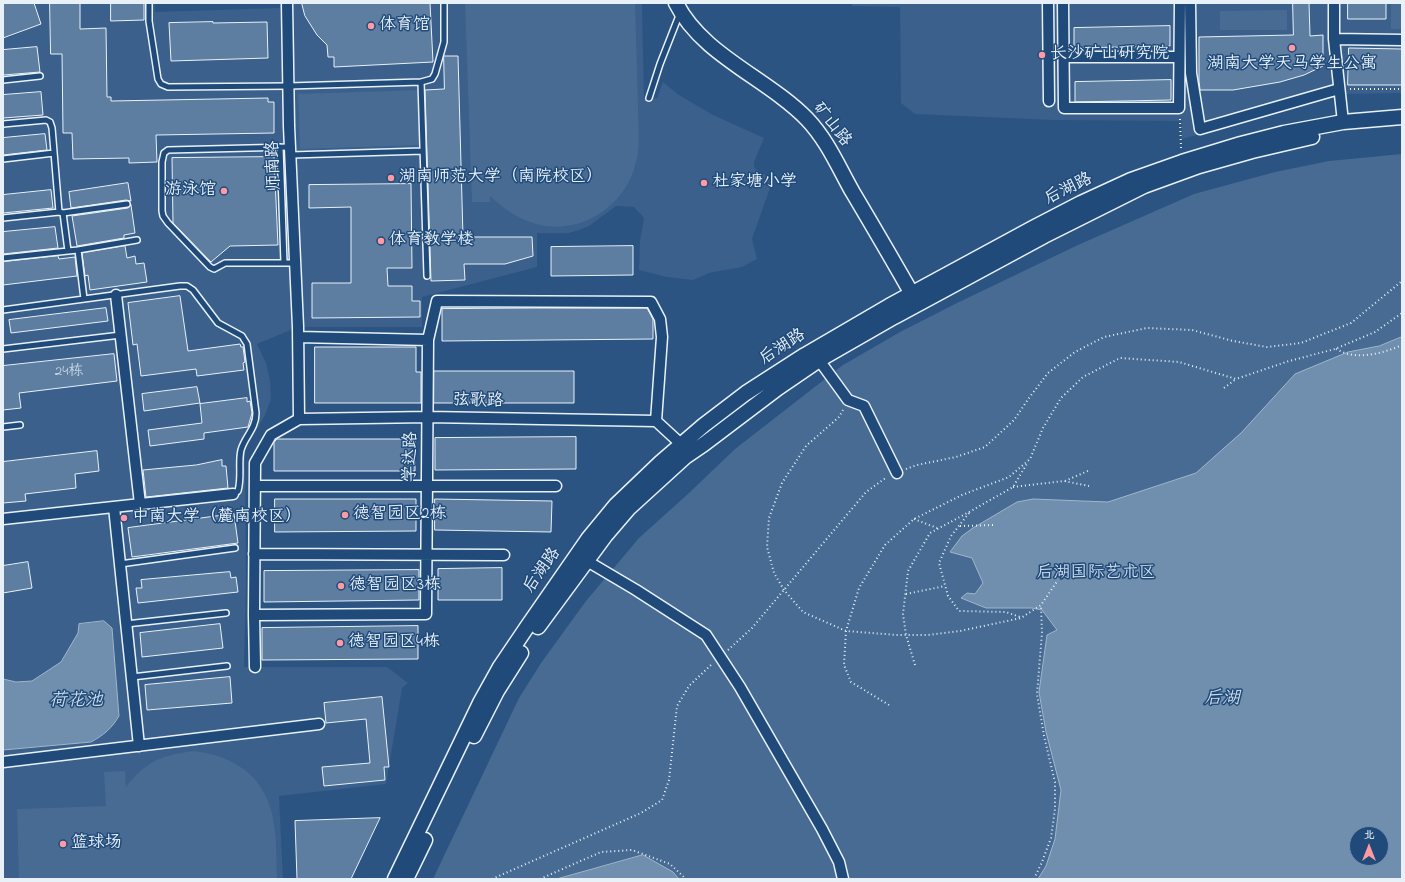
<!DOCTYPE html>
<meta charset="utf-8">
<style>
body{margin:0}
#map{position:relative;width:1405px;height:882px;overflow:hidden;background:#2b5482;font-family:"Indie Flower","LXGW WenKai TC",sans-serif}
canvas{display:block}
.frame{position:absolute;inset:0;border:4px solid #e8f1f8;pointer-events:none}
.north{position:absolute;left:1349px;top:826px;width:40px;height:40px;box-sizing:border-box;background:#1f4a7a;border:1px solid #6f8dac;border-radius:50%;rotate:0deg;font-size:11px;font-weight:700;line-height:16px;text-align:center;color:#e8f1f8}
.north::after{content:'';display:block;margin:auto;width:14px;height:18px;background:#ff9aa2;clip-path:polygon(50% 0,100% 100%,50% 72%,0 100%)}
</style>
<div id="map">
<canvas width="1405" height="882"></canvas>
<div class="frame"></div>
<div class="north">北</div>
</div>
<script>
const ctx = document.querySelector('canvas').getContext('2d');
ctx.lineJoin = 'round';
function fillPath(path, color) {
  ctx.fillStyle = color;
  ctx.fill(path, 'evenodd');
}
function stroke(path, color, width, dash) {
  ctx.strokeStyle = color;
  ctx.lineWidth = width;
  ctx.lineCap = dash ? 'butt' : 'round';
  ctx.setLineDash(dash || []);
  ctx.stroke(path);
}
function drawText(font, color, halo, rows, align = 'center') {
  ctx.font = font + ' "Indie Flower","LXGW WenKai TC",sans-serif';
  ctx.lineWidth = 3;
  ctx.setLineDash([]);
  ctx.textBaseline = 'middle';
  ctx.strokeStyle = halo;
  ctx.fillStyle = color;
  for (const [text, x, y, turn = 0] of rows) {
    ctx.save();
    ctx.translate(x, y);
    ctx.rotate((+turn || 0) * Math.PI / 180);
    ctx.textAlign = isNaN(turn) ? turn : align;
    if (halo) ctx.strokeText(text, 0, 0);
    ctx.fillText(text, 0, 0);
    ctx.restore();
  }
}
fillPath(new Path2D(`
 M34,3h121v9l125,-4v-5h362l2,95h13l6,-16 16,13 34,20 51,23 -10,24v5l3,3 12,7 2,4v4l-19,54 5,20 -15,8 -33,6 -16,7 -26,-3 -28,-7 1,-29 4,-23 -10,-11 -18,-1 -27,20 -10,4 -10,3h-32v34l-115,30v30h-124l-41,17 9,19 4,17 1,19 -6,16 -20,35 1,137 -2,80h143l21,16 -6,5 -16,96 -107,12 4,83h-280v-841l7,-1 31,-13z
 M852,3h550v90l-58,1 -162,45v-18l-129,-1 -138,-6 -14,-11 -1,-96 -48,-1z`), '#3a608b');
fillPath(new Path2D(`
 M465,3h170c1,34 2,69 3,103 0,19 3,42 -3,60 -8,30 -34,53 -63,59 -32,7 -60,-8 -82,-29v6h-18z
 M1391,3h11v26h-11z
 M1287,10v20h-67v-19z
 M418,90l2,55 -120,4 -2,-55z
 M1402,154v725h-969l86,-181 22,-35 45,-62 53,-63 50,-45 46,-44 108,-84 57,-33 57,-29 121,-58 116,-51 81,-22 54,-11zM1357,834h24v24h-24z
 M194,751c43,5 74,28 80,73 3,18 2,37 3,55h-258l-2,-70 89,-3 -2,-34 21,-1 1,16c20,-26 36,-32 68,-36z`), '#476b93');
const water = new Path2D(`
 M1402,337v542h-364l8,-13 9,-27 6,-49 -15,-58 -7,-40 8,-57 10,-5 -15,-20 -10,-2h-46l-25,-10 6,-5 8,1 8,-11 -11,-25 -22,-6 12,-16 11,-8 44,-26 16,-3 75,3 88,-29 45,-40 54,-59 53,-22 31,-6zM1357,834h24v24h-24z
 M104,621l8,7 7,88c-7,12 -15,19 -28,26l-88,8v-71l13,3 16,-1 29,-19 17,-29 1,-9z
 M643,855l30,17 6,7h-122z`);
fillPath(water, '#708ead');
stroke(water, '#a0b6cb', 1);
const building = new Path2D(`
 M3,3h31l7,21 -38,14z
 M50,3h30v26l26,-1 1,69h4v4l157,-3v4h6v31l-118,2 1,27 -28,1v-5l-56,1 -1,-26h-9l-1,-79h-11z
 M111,3h33v17l-33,1z
 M302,3h128l3,59 -99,5v-10h-6l-1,-12 -10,-10 -12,-19z
 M1293,3h16l1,33 13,-1v31l-19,9 -24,7 -47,8h-33l-1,-9v-44l94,-2z
 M1348,3h38v16h-38z
 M213,22v1l54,-1 1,36 -97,3 -2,-38z
 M1170,26v20l-96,2v-20z
 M37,47l3,25 -37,3v-25z
 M1349,48l53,1v36h-54z
 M444,56h14l5,181h69l1,19 -28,8h-41l1,16 -34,1 -6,-191 19,-1z
 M1171,80v20l-96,2v-20z
 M41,92l2,23 -40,3v-23z
 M45,134l2,16 -44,5v-17z
 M274,157l4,88 -48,1 -19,16 -38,-39 -1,-65z
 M128,183l3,18 -5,-1 -55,8 -2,-16z
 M411,184l1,84h-25l1,18h24v15h8v16l-108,1v-35h39v-76l-42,1v-23z
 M51,190l2,18 -50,5v-18z
 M131,205l4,28 -11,2v3l-47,8 -5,-30 56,-8z
 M55,227l3,21 -55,6v-22z
 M125,246l2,12 8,-2 1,8 8,-1 3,19 -57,8 -2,-15 -3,1 -3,-23z
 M633,246v29l-82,1v-29z
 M58,256l1,3 16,-2 2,19 -74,9v-23z
 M180,296l8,55 52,-7 1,3h2l2,15 -2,1 1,7 -47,6 -1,-7 -55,7 -4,-32 -4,1 -5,-42z
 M106,308l2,13 -97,12 -2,-13z
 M537,308h110l6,11v20l-211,2v-32z
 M315,347h101v25h5v31h-106z
 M114,354l3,27 -98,12 2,15 -18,2v-44z
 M434,371h140v32h-140z
 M197,387l3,16 -56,8 -2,-17z
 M247,398v4l3,-1 2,12 -4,14 -44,6v6l-54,7 -2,-16 54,-7 -2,-19z
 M576,437v32l-141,1v-32z
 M277,439h138v32h-141v-28z
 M97,451l2,20 -24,3 1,14 -51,6 1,7 -23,2v-41z
 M222,460v6h4l2,22 -82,9 -3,-27 53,-5z
 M275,499h141v32l-141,1z
 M435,499l117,2 -1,31 -116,-2z
 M234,514l4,29 -106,14 -4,-29z
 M28,562l4,26 -29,5v-27z
 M502,568v32h-64v-31z
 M419,570v30l-155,2v-31z
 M230,572l1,6 5,-1 2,15 -100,11 -2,-15h6l-1,-8z
 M220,624l3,24 -81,9 -2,-24z
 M418,626v33l-156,1v-32z
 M230,677l2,26 -85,7 -2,-25z
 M382,697l7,70h-5l1,13 -61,6 -2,-19 48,-4 -4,-44 -40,4 -2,-20z
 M380,818l-29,61h-54l-2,-58z`);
fillPath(building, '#5d7da1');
stroke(building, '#e8f1f8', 1);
const lane = new Path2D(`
 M149,3v18l9,58 3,5 7,3 121,-1 132,-4
 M3,80l37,-4
 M649,98l11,-34 20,-51
 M3,124l43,-4 4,2 2,6 7,84 4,1 5,38 10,-1 6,49
 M280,147l4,116
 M290,147l-122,3 -4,3 -2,9v49l1,5 5,7 42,44 4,2 11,-6h70
 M291,155l132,-4
 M3,159l51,-6
 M63,213l64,-9
 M3,218l56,-6
 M78,250l59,-10
 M3,258l65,-7
 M427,276l-6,-194 11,-3 3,-5 9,-32v-39
 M3,310l177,-24h7l6,4 25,33 24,13 5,8 9,69c0,16 -11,23 -15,37 -3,13 1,27 -3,41l-5,3
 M3,349l118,-14
 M3,427l17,-2
 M120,564l115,-16
 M126,624l100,-11
 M132,677l95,-11`);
const street = new Path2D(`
 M287,3l2,123 9,201 1,92
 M1048,3l1,98
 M1063,3l1,105h115l1,-105
 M1190,3l1,70 9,56 139,-40
 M1334,3v36l9,83
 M1334,39l68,1
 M1063,57h116
 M116,295l24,209
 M298,337l130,3
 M819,360l29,40 16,6 33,67
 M255,486h301
 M114,507l25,239
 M3,519l230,-25
 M254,554l250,1
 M587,561l49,29 70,45 34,52 82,142 17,33 4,17
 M254,615l172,-1 2,-274 9,-39 214,1 9,17 2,18 -6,84 25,23
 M255,667l-1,-52 1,-152 16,-28 28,-16 129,-2 228,4
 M3,762l316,-38`);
const secondary = new Path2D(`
 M676,3c26,52 91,75 131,116 20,21 31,47 45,72 22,37 43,73 64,110
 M538,627l67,-91 24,-28 56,-51 19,-13 74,-56 41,-28 75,-43 150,-81 100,-50 55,-20 53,-15 60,-14
 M474,736l23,-45 24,-38
 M395,879l85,-176 20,-36 27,-40 61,-88 28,-34 45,-43 43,-37 42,-32 59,-38 84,-49 144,-78 48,-25 50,-23 51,-18 59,-18 43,-11 59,-11 59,-5
 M406,879l19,-39`);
stroke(lane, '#e8f1f8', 8);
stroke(street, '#e8f1f8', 13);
stroke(secondary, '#e8f1f8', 17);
stroke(new Path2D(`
 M1350,89h52
 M1180,119l1,29
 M1336,349c4,2 8,4 12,5 18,4 38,-2 54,-9
 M1224,388l12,-9
 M843,410l-4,7 -33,29 -24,37 -13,35 -2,29 7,26 10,17 19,22 43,19 51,4h31l32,-4 61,-13 20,-13 17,-25
 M906,469l11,-4 39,-8 29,-10 29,-27 15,-22 19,-25 27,-21 29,-15 43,-9 45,2 41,11 34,6 34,-4 50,-20 51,-42
 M1065,481l25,-11
 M1013,487l51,-6 25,5
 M969,513l-18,23 -12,27 9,33 11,15 47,1 14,5
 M914,519l23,9
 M960,526l36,-1
 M906,594l39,-8
 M728,650l24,-22 114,-136 21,-15
 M915,665l-9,-30 -3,-21 5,-43 22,-38 41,-22 42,-24 15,-25
 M889,705l-38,-23 -7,-17 2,-34 13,-43 26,-43 29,-26 48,-24 47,-18 21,-18 13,-31 18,-30 22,-21 37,-19 59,4 57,17 53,-18 46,-12 40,-17 27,-19
 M492,879l149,-66 21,-13 7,-20 8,-74 12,-20 24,-23
 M540,879l61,-27 31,-2 38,14 16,15
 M1034,879l8,-17 9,-24 4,-29v-27l-11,-46 -7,-42 5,-61 -1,-28`), '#e8f1f8', 2, [1, 3]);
stroke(lane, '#1f4a7a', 5);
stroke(street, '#1f4a7a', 10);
stroke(secondary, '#1f4a7a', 14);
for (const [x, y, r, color] of [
 [371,26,4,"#ff9aa2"],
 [1292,48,4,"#ff9aa2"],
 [1042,55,4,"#ff9aa2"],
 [391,178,4,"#ff9aa2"],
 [704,183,4,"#ff9aa2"],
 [224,191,4,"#ff9aa2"],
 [381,241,4,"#ff9aa2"],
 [345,515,4,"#ff9aa2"],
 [124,518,4,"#ff9aa2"],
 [341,586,4,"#ff9aa2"],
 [340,643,4,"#ff9aa2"],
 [63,844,4,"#ff9aa2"]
]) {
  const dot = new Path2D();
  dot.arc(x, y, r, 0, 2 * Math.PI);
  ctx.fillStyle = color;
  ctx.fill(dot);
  stroke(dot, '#1f4a7a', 1.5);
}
drawText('15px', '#c5d4e2', null, [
 ["24栋",69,373]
]);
drawText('17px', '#e8f1f8', '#1f4a7a', [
 ["体育馆",379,26],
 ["长沙矿山研究院",1050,55],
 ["湖南大学天马学生公寓",1292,65,"center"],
 ["湖南师范大学（南院校区）",399,178],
 ["杜家塘小学",712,183],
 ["游泳馆",216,191,"right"],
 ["体育教学楼",389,241],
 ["徳智园区2栋",353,515],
 ["中南大学（麓南校区）",132,518],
 ["徳智园区3栋",349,586],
 ["徳智园区4栋",348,643],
 ["篮球场",71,844]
], 'left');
drawText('17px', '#e8f1f8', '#1f4a7a', [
 ["矿山路",831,125,52],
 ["师南路",275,166,-92],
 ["后湖路",1069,190,-26],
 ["后湖路",783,348,-33],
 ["弦歌路",478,402,1],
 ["学达路",412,457,-89],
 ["后湖路",543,571,-55]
]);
drawText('17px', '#d0dde9', '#1f4a7a', [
 ["后湖国际艺术区",1096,574]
]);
drawText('italic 18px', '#d0dde9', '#1f4a7a', [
 ["后湖",1222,700],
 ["荷花池",76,702]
]);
</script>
